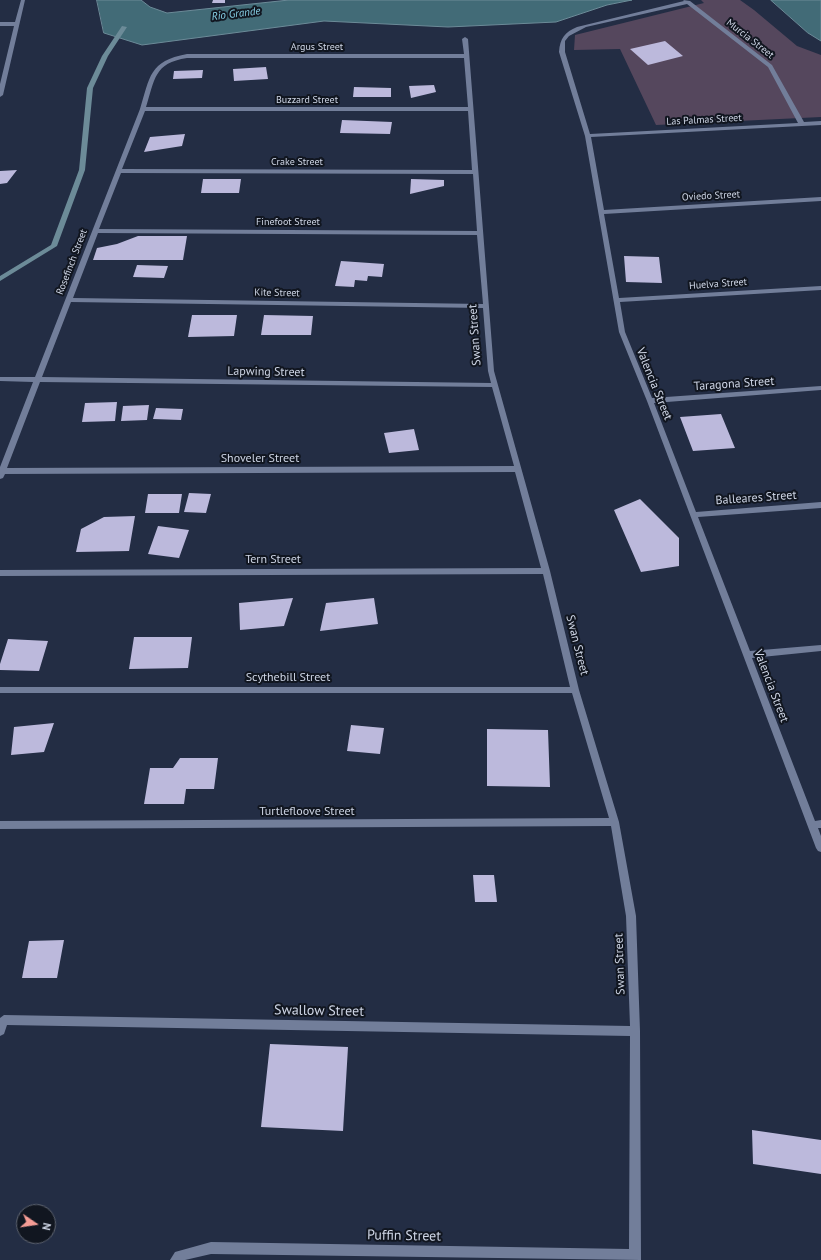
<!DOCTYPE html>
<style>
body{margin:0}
#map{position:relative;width:821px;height:1260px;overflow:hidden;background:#232d44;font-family:"PT Sans",sans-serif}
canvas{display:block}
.north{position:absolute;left:16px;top:1204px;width:40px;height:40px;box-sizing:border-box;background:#111620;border:1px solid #5d636f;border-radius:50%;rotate:103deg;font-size:11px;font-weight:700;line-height:16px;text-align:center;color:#cfd6e6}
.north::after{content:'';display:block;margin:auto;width:14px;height:18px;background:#f59c95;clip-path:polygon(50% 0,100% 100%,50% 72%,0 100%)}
</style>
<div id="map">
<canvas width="821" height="1260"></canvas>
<div class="north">N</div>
</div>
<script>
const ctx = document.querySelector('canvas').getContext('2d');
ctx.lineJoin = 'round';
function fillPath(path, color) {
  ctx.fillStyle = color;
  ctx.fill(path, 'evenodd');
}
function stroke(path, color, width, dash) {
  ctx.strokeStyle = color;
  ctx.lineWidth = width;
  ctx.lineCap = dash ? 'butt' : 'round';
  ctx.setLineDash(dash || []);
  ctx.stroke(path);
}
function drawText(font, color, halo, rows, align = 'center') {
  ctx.font = font + ' "PT Sans",sans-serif';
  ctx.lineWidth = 4;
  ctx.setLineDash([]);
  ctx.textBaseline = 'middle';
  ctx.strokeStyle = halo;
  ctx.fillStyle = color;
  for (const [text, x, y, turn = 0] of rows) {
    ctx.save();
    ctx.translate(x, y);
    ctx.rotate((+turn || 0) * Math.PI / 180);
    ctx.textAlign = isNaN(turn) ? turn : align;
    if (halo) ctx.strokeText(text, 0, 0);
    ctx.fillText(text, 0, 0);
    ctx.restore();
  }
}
fillPath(new Path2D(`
 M701,0h39l14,10 43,36 24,9v62l-165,8 -36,-76 -46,1 1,-15 129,-32z`), '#55475d');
const water = new Path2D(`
 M97,0h44l9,7 17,6 122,-13h343l-25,5 -51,17 -108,5 -124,-6 -182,24 -38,-12z
 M771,0h50v41l-13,-8z`);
fillPath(water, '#426b77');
stroke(water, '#6c8b98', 1);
fillPath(new Path2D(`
 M122,26l5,1 -19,29 -15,32 -8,82 -28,76 -57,35v-5l51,-31 28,-75 8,-82 15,-32z`), '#6c8b98');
fillPath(new Path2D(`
 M213,0h12v3h-13z
 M665,41l18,15 -35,9 -18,-16z
 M266,67l2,12 -34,2 -1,-12z
 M203,70l-1,8 -29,1 1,-8z
 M434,85l2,7 -25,6 -2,-12z
 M354,87l37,1v9h-38z
 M342,120l50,2 -2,12 -50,-1z
 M185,134l-3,12 -38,6 6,-15z
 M17,170l-10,13 -7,1v-13z
 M203,179h38l-2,14h-38z
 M411,179l33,1v6l-34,8z
 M138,236h49l-4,24h-90l4,-12 20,-4z
 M624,256l35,1 3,26 -36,-1z
 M341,261l43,3 -2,13 -14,-1 -1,5 -12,-1 -1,7 -19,-1z
 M137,265l31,1 -4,12 -31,-1z
 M192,315h45l-3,21 -46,1z
 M264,315l49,1 -2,19h-50z
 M117,402l-2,19 -33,1 3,-19z
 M149,405l-2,15 -26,1 2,-15z
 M156,408l27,1 -2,11 -28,-1z
 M721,414l14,34 -42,3 -13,-34z
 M414,429l5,21 -30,3 -5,-20z
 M189,493l22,1 -5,19 -22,-1z
 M148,494h34l-3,19h-34z
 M640,499l39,39v28l-38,6 -27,-62z
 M135,516l-6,35 -53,1 5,-23 23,-12z
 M158,526l31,4 -10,28 -31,-4z
 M293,598l-9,28 -44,4 -1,-27z
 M374,598l4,26 -58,7 6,-28z
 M134,637h58l-4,31 -59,1z
 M8,639l40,2 -9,30 -39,-1v-6z
 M54,723l-10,29 -33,3 3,-28z
 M351,725l33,3 -4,26 -33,-3z
 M487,729l61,1 2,57 -63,-1z
 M180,758h38l-4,31h-28l-2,15h-40l6,-36h23z
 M473,875h21l3,27h-22z
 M64,940l-7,38h-35l7,-37z
 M270,1044l78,3 -5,84 -82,-4z
 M752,1130l69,10v34l-68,-10z`), '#bcb9dc');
fillPath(new Path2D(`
 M21,0h4l-22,95 -3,2v-13l14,-58h-14v-4h15z
 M683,0l7,1 82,64 32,57 17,-1v4l-230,12 13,73 217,-13v4l-217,13 15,84 202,-12v4l-201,12 5,30 27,66 169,-12v4l-167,13 42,109 125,-10v6l-123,9 52,134 71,-6v6l-69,7 63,163 6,-1v8h-3l3,8v16l-3,-1 -2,-3 -169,-447 -28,-69 -34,-196 -26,-84c1,-14 6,-20 18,-25l107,-26zM687,4l81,63 30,56 -208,11 -25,-82v-11l4,-5 17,-9z
 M465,37l3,2 26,332 56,200 29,119 40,132 17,94 4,115 1,229 -430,-6 -26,6h-15l5,-8 36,-10 418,7 1,-213 -623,-11 -3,9 -4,2v-18l4,-3 626,11 -4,-110 -15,-90 -611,3v-8l609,-3 -37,-125h-572v-6h570l-27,-113 -543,2v-6l541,-2 -26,-96 -510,2 -2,4 -3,1v-12l33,-85 -33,-1v-4h35l105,-268c10,-32 9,-48 47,-55h277l-2,-15zM187,58h277l4,49h-322c9,-28 8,-44 41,-49zM145,111h323l4,59 -350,-1zM121,173l352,1 4,57 -378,-2zM98,233l379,2 6,69 -410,-6zM71,302l412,6 5,63 3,12 -449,-6zM40,382l452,5 22,79 -507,2z`), '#727e9a');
drawText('10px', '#cfd6e6', '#111620', [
 ["Murcia Street",750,39,38],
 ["Argus Street",317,47],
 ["Buzzard Street",307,100],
 ["Las Palmas Street",704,120,-3],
 ["Crake Street",297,162],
 ["Oviedo Street",711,196,-3],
 ["Finefoot Street",288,222],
 ["Rosefinch Street",72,262,-69],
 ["Huelva Street",718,284,-4],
 ["Kite Street",277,293,1]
]);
drawText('italic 11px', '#87d1e7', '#111620', [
 ["Rio Grande",236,14,-7]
]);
drawText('12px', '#cfd6e6', '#111620', [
 ["Swan Street",475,335,-94],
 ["Lapwing Street",266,372,1],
 ["Valencia Street",654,384,68],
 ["Taragona Street",734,384,-4],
 ["Shoveler Street",260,459],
 ["Balleares Street",756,498,-4],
 ["Tern Street",273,560],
 ["Swan Street",577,645,76],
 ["Scythebill Street",288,678],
 ["Valencia Street",771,686,69],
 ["Turtlefloove Street",307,812],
 ["Swan Street",620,964,-92]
]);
drawText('14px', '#cfd6e6', '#111620', [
 ["Swallow Street",319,1011,1],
 ["Puffin Street",404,1236,1]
]);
</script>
